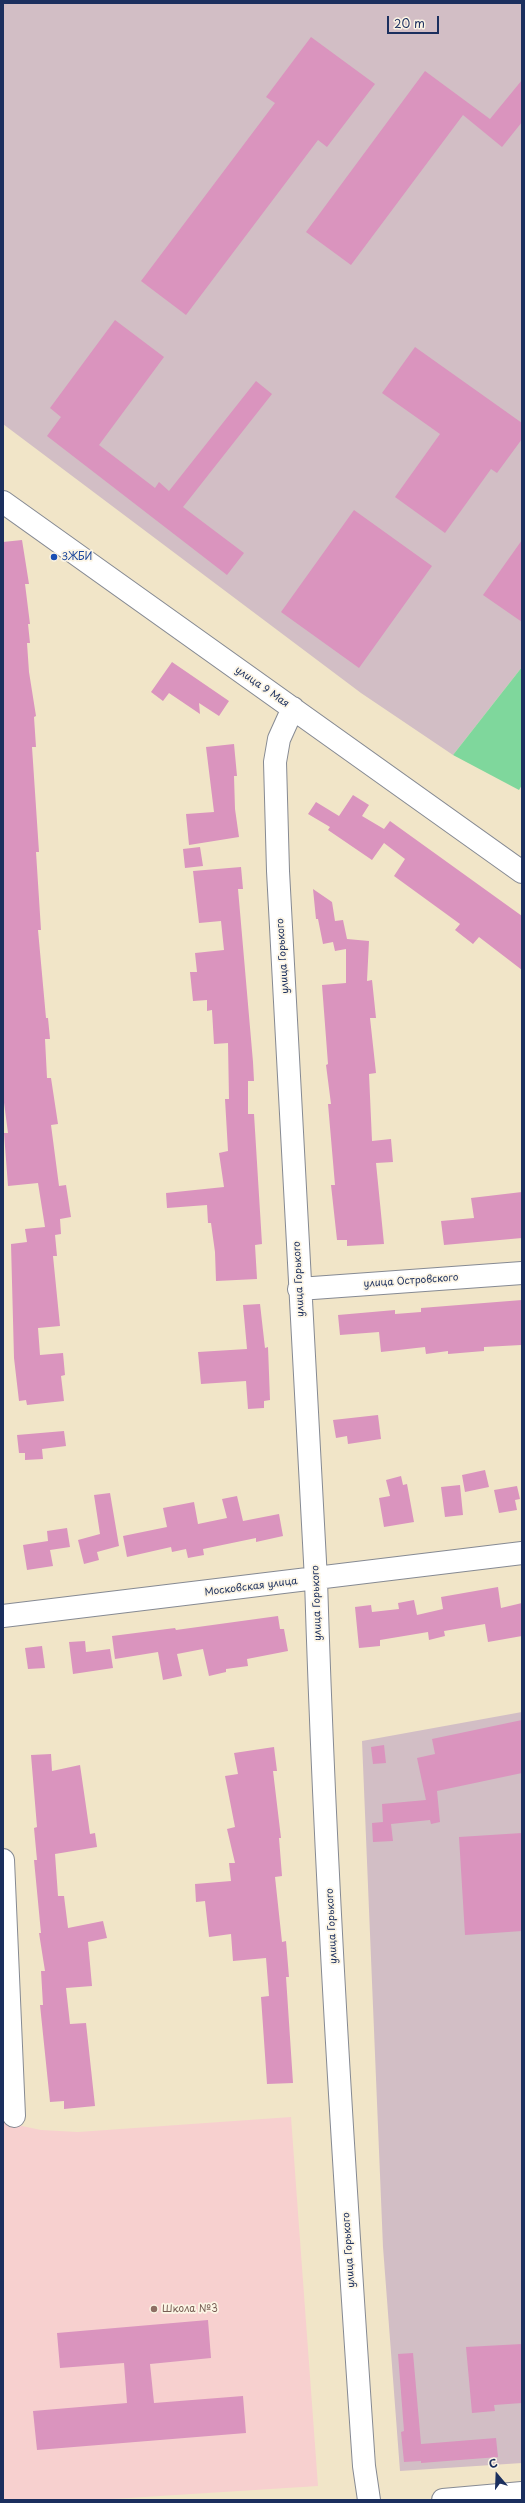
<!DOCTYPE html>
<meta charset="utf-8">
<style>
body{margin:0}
#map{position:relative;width:525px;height:2503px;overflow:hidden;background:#f1e5c8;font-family:"Playpen Sans",sans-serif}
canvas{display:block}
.frame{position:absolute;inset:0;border:4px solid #1b2f5e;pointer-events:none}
.north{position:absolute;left:477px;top:2455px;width:40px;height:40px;-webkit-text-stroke:3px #fcf5e5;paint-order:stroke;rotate:341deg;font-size:11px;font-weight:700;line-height:16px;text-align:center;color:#1b2f5e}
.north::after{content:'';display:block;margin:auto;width:14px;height:18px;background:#1b2f5e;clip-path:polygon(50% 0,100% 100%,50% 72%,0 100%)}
.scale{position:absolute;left:387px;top:16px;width:52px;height:18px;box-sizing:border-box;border:2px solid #1b2f5e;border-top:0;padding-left:5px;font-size:12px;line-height:14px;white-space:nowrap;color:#1b2f5e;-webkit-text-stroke:3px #fcf5e5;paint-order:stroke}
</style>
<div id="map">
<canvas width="525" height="2503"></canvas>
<div class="frame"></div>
<div class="north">С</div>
<div class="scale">20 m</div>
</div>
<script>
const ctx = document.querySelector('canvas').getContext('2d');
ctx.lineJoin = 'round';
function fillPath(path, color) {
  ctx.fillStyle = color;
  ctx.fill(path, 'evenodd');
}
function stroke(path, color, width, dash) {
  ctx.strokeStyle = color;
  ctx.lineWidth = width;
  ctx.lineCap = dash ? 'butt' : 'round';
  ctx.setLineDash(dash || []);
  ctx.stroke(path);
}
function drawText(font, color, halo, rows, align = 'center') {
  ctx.font = font + ' "Playpen Sans",sans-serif';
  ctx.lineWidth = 3.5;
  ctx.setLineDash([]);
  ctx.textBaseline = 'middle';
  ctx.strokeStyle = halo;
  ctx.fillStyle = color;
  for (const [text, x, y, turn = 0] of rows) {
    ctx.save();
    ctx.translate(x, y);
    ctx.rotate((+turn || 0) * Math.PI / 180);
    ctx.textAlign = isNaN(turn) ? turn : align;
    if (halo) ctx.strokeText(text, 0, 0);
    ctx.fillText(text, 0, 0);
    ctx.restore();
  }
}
fillPath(new Path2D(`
 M291,2117l27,369 -221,14h-94v-378l38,8 37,2z`), '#f7d0cf');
fillPath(new Path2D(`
 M3,3h519v664l-69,88 -92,-62 -358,-269z
 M522,1712v751l-122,8 -17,-224 -21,-506z`), '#d2bec5');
fillPath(new Path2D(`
 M522,667v118l-3,5 -66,-35z`), '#7fd79c');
fillPath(new Path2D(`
 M311,37l64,47 -48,63 -9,-7 -132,175 -45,-34 134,-178 -9,-6z
 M425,71l65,48 32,-39v42l-20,25 -39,-32 -112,150 -45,-33z
 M115,320l49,37 -65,88 56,43 4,-6 10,9 87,-110 16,13 -89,113 61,46 -17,22 -180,-139 14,-19 -11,-9z
 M415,347l107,76v16l-25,34 -6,-4 -46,64 -50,-36 45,-63 -58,-41z
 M354,510l78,56 -73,102 -78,-56z
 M22,540l7,44h-4l5,40h-2l2,19h-3l2,29 7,44 -2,1 2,30h-4l7,105h-3l5,78h-3l8,88h2l2,21h-5l2,39h4l7,46 -7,1 8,61 7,-1 5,32 -11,2 1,15 -6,1 2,21h-4l7,70 -22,2 2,27 23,-2 2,22 -4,1 3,25 -37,4 -1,-5 -7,1 -5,-43 -3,-114 16,-2 -2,-13 20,-2 -7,-44 -30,3 -4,-53h4l-5,-38v-553z
 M522,540v82l-39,-27z
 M172,662l57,39 -10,15 -20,-13 1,11 -31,-21 -6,8 -12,-9z
 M234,744l3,32h-3l1,33 4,28 -50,8 -3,-31 28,-2 -8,-65z
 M353,795l16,10 -7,11 22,13 6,-8 132,95v54l-43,-33 -6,7 -18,-14 5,-6 -66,-48 11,-17 -21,-16 -12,17 -44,-30 2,-3 -22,-13 8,-12 23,14z
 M200,847l3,19 -18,2 -2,-19z
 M241,867l2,22h-5l15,173 1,19h-6v33h6l8,130 -7,1 2,34 -41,2 -1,-29 -4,-29h-3l-1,-18 -40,3 -1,-15 58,-6 -5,-34 9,-2 -3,-52h4l-1,-56 -14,1 -2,-34 -5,1v-11l-14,1 -3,-29h7l-2,-19 29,-3 -3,-29 -22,2 -6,-52z
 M313,889l19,13 3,19 8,-1 4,19 22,2 -2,40 5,-1 4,38h-6l6,55 -7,1 3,67 19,-2 2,23 -17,1 8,81 -37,2v-6h-10l-6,-55h4l-7,-81h3l-5,-39 2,-1 -6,-79 24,-2v-34l-11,2 -2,-9 -10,2 -5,-25h-2z
 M522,1192v46l-78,7 -3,-24 33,-3 -3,-20z
 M522,1300l-1,45 -37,2v4l-36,3v-3l-22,3 -1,-7 -44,5 -2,-20 -39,3 -2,-20 57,-5v4l26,-2v-4z
 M260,1304l5,44 3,-1 2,53 -6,1v7l-16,1 -2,-28 -45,3 -3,-32 49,-3 -4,-44z
 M378,1415l3,24 -33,5 -1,-8 -11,2 -3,-18z
 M64,1431l2,15 -24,3 1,10 -18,1v-7h-6l-2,-18z
 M485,1470l4,17 -24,5 -3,-17z
 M401,1476l2,9 4,-1 7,38 -30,5 -5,-29 11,-2 -4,-16z
 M460,1485l3,30 -18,2 -4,-30z
 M517,1486l3,13 -5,1 2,10 -18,3 -5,-23z
 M110,1493l9,53 -22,6 2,8 -15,4 -6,-24 22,-6 -6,-39z
 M237,1496l6,25 36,-7 4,22 -27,6v-4l-53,11 1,6 -16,3 -2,-9 -14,3 -1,-5 -44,10 -4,-21 44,-9 -4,-19 31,-6 4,22 29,-6 -5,-19z
 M67,1528l3,19 -20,3 3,16 -26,4 -4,-25 25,-4 -1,-10z
 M498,1587l3,21 21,-5v33l-34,6 -3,-18 -41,7 1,5 -16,4 -1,-8 -48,8v6l-21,2 -4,-41 16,-2 1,7 27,-3 -1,-6 16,-3 3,15 26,-6 -2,-12z
 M278,1616l2,13h4l4,22 -41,8 1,7 -22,3v3l-17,4 -6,-27 -26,5 5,22 -19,4 -5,-28 -43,7 -3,-23 63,-8 1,2z
 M85,1641l1,11 24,-3 3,19 -40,6 -4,-32z
 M42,1646l3,22 -17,1 -3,-21z
 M522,1720v53l-85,18 3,31 -9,2 -1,-4 -39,4 2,17 -20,1 -1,-19 11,-1 -1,-18 44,-4 -9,-42 18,-4 -3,-15z
 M384,1745l2,18 -13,1 -2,-17z
 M274,1747l3,24h-4l8,67h-2l3,38 -7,1 7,65 4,-1 3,36h-3l7,106 -26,1 -6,-87 8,-1 -3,-38 -33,3 -2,-27 -22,3 -4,-36 -9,1 -1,-18 36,-3 -2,-18h6l-8,-34 8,-2 -10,-51 13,-2 -4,-21z
 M51,1754l1,17 28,-6 10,69 5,-1 2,14 -42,7 3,42h6l4,32 35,-7 4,17 -19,4 4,44 -26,2 4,36 16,-1 9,83 -31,3v-8l-14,1 -10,-97h3l-2,-34h4l-6,-38h2l-7,-73h3l-3,-32 3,-1 -6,-72z
 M522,1833v98l-57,4 -6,-98z
 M208,2320l3,38 -61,6 4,39 89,-7 3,37 -209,17 -4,-39 94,-8 -3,-40 -64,5 -3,-35z
 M522,2344v59l-28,2 1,6 -23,2 -6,-66z
 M413,2353l8,91 75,-6 2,19 -77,6v-2l-17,1 -3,-30 3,-1 -6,-77z`), '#da94be');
const minor = new Path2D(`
 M3,502l519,370
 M293,708l-14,31 -4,23 3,109 38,709c9,295 28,591 48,886l5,34
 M299,1289l223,-16
 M3,1616l519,-63
 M3,1860l11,256
 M443,2500l79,-7`);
stroke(minor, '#868a93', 24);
stroke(minor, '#fff', 22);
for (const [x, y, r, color] of [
 [54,557,4,"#1a4fb4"],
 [154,2309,4,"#8d6e63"]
]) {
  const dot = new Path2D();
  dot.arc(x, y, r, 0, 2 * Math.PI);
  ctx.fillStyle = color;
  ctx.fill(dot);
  stroke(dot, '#fcf5e5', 1.5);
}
drawText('10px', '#164399', '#fcf5e5', [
 ["ЗЖБИ",62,557]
], 'left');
drawText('10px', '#1b2f5e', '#fcf5e5', [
 ["улица 9 Мая",262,687,35],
 ["улица Горького",283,956,-94],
 ["улица Горького",299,1279,-93],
 ["улица Островского",411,1281,-4],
 ["Московская улица",251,1587,-7],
 ["улица Горького",317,1603,-92],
 ["улица Горького",332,1926,-93],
 ["улица Горького",349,2250,-94]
]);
drawText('10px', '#785e54', '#fcf5e5', [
 ["Школа №3",162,2309]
], 'left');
</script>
